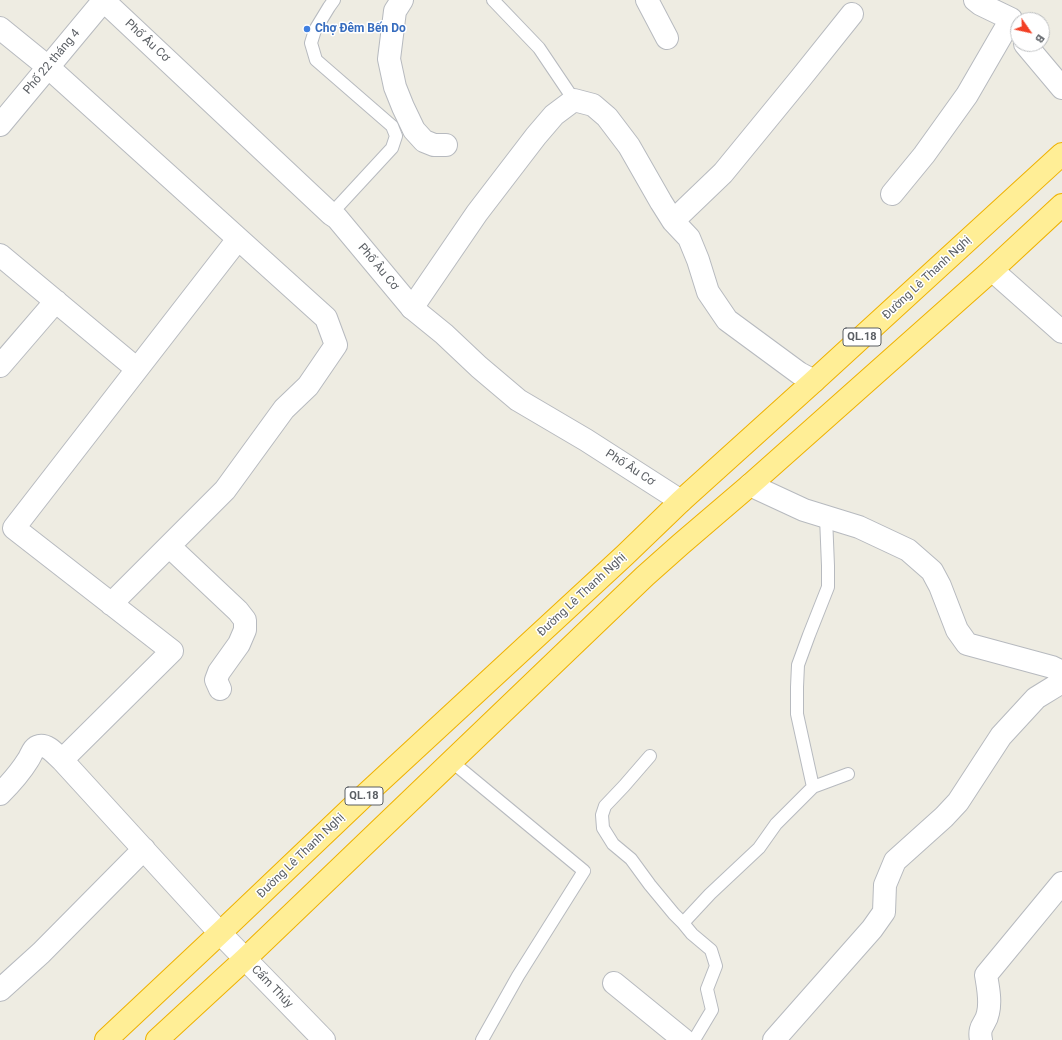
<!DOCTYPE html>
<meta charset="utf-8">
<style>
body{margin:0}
#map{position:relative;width:1062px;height:1040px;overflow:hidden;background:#eeece2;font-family:Roboto,sans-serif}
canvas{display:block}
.north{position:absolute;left:1010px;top:12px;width:40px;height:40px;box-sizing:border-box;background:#fff;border:1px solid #bdbfc1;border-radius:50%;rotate:124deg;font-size:11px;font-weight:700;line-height:16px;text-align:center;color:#5a5e63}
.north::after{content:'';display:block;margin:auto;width:14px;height:18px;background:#f23f24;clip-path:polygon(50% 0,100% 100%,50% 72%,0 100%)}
</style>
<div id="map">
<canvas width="1062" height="1040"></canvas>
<div class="north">B</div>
</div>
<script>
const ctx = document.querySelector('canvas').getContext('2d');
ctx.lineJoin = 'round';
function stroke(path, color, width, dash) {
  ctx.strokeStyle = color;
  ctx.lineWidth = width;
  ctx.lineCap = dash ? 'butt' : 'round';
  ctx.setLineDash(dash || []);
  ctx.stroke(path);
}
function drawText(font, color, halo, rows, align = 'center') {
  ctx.font = font + ' Roboto,sans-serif';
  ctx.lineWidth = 3;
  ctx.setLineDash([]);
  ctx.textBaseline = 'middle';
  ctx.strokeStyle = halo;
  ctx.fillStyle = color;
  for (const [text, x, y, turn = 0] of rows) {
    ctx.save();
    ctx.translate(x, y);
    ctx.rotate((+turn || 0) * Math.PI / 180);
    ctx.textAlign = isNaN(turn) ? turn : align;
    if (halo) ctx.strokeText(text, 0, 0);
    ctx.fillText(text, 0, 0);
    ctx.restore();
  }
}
const service = new Path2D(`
 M493,0l46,48 35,52
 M331,214l61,-66 4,-12 -4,-10 -76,-66 -5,-17 4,-13 14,-23 5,-7
 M650,756l-26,30 -19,20 -3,9 1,13 10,16 18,15 19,26 24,29 9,9 9,11 19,16 5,16 -9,23 5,21 -18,30
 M451,761l133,110 -66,105 -36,64
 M813,787l-16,-73v-27l1,-22 11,-30 19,-48v-21l-2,-49
 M683,923l27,-29 49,-46 17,-24 37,-37 35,-13`);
const minor = new Path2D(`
 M402,0l-7,11 -6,48 6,28 8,20 11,23 10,11 10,4h12
 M647,0l20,38
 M0,28l48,39 278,251 10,27 -28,41 -24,23 -59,81 -114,114
 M1025,44l37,44
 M892,194l32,-39 43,-60 44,-76 -31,-15 -5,-4
 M673,221l50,-48 77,-94 52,-65
 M238,239l-224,289 158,123 -110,109 158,173 104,107
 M0,255l137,114
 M992,270l70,62
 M412,308l65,-95 59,-77 18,-21 20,-15 19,5 14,12 22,29 32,56 12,19 16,17 9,22 10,32 19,28 72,53 15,8
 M0,366l56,-65
 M750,485l54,25 55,17 49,23 24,21 8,15 17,44 10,14 85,23 10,5
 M169,546l69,65 7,9v10l-6,14 -20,28 -3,8 4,9
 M0,794c10,-10 20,-21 28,-34 3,-4 5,-13 11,-14 9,-2 17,9 23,14
 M614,983l70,57
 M0,990l41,-37 103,-104
 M774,1040l98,-111 12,-17 1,-27 10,-24 49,-44 14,-15 43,-66 35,-38 26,-16
 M981,1040c-3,-15 5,-15 7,-27 3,-12 0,-26 -2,-38l76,-92`);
const tertiary = new Path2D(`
 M103,0l228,214 6,4 75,90 32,26 35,33 39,33 68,40 95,61
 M0,125l104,-125`);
const trunk = new Path2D(`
 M106,1040l114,-107 144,-137 261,-241 56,-54 133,-120 248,-227
 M157,1040l88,-81 400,-383 36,-32 69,-59 242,-215 70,-65`);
stroke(service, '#b7babf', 14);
stroke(minor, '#b7babf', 24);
stroke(tertiary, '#b7babf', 24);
stroke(trunk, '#efb100', 24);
stroke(service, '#fff', 12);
stroke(minor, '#fff', 22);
stroke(tertiary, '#fff', 22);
stroke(trunk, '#ffee96', 22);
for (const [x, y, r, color] of [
 [307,29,4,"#3f7fe0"]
]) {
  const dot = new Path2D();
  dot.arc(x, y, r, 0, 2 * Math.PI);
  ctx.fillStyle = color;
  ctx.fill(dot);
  stroke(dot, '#fff', 1.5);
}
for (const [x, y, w] of [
 [862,337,38],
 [364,796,38]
]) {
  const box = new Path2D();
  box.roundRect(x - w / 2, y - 9, w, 18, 3);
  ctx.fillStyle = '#fff';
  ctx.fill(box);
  stroke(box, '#5a5e63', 1);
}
drawText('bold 11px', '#5a5e63', null, [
 ["QL.18",862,337],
 ["QL.18",364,796]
]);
drawText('bold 12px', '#366cbe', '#fff', [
 ["Chợ Đêm Bến Do",315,29]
], 'left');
drawText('12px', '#5a5e63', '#fff', [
 ["Phố Âu Cơ",147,41,43],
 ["Phố 22 tháng 4",52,62,-50],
 ["Phố Âu Cơ",378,267,50],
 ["Đường Lê Thanh Nghị",927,278,-43],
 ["Phố Âu Cơ",630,468,33],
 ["Đường Lê Thanh Nghị",582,595,-43],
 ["Đường Lê Thanh Nghị",301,856,-44],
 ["Cẩm Thủy",272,987,46]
]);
</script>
